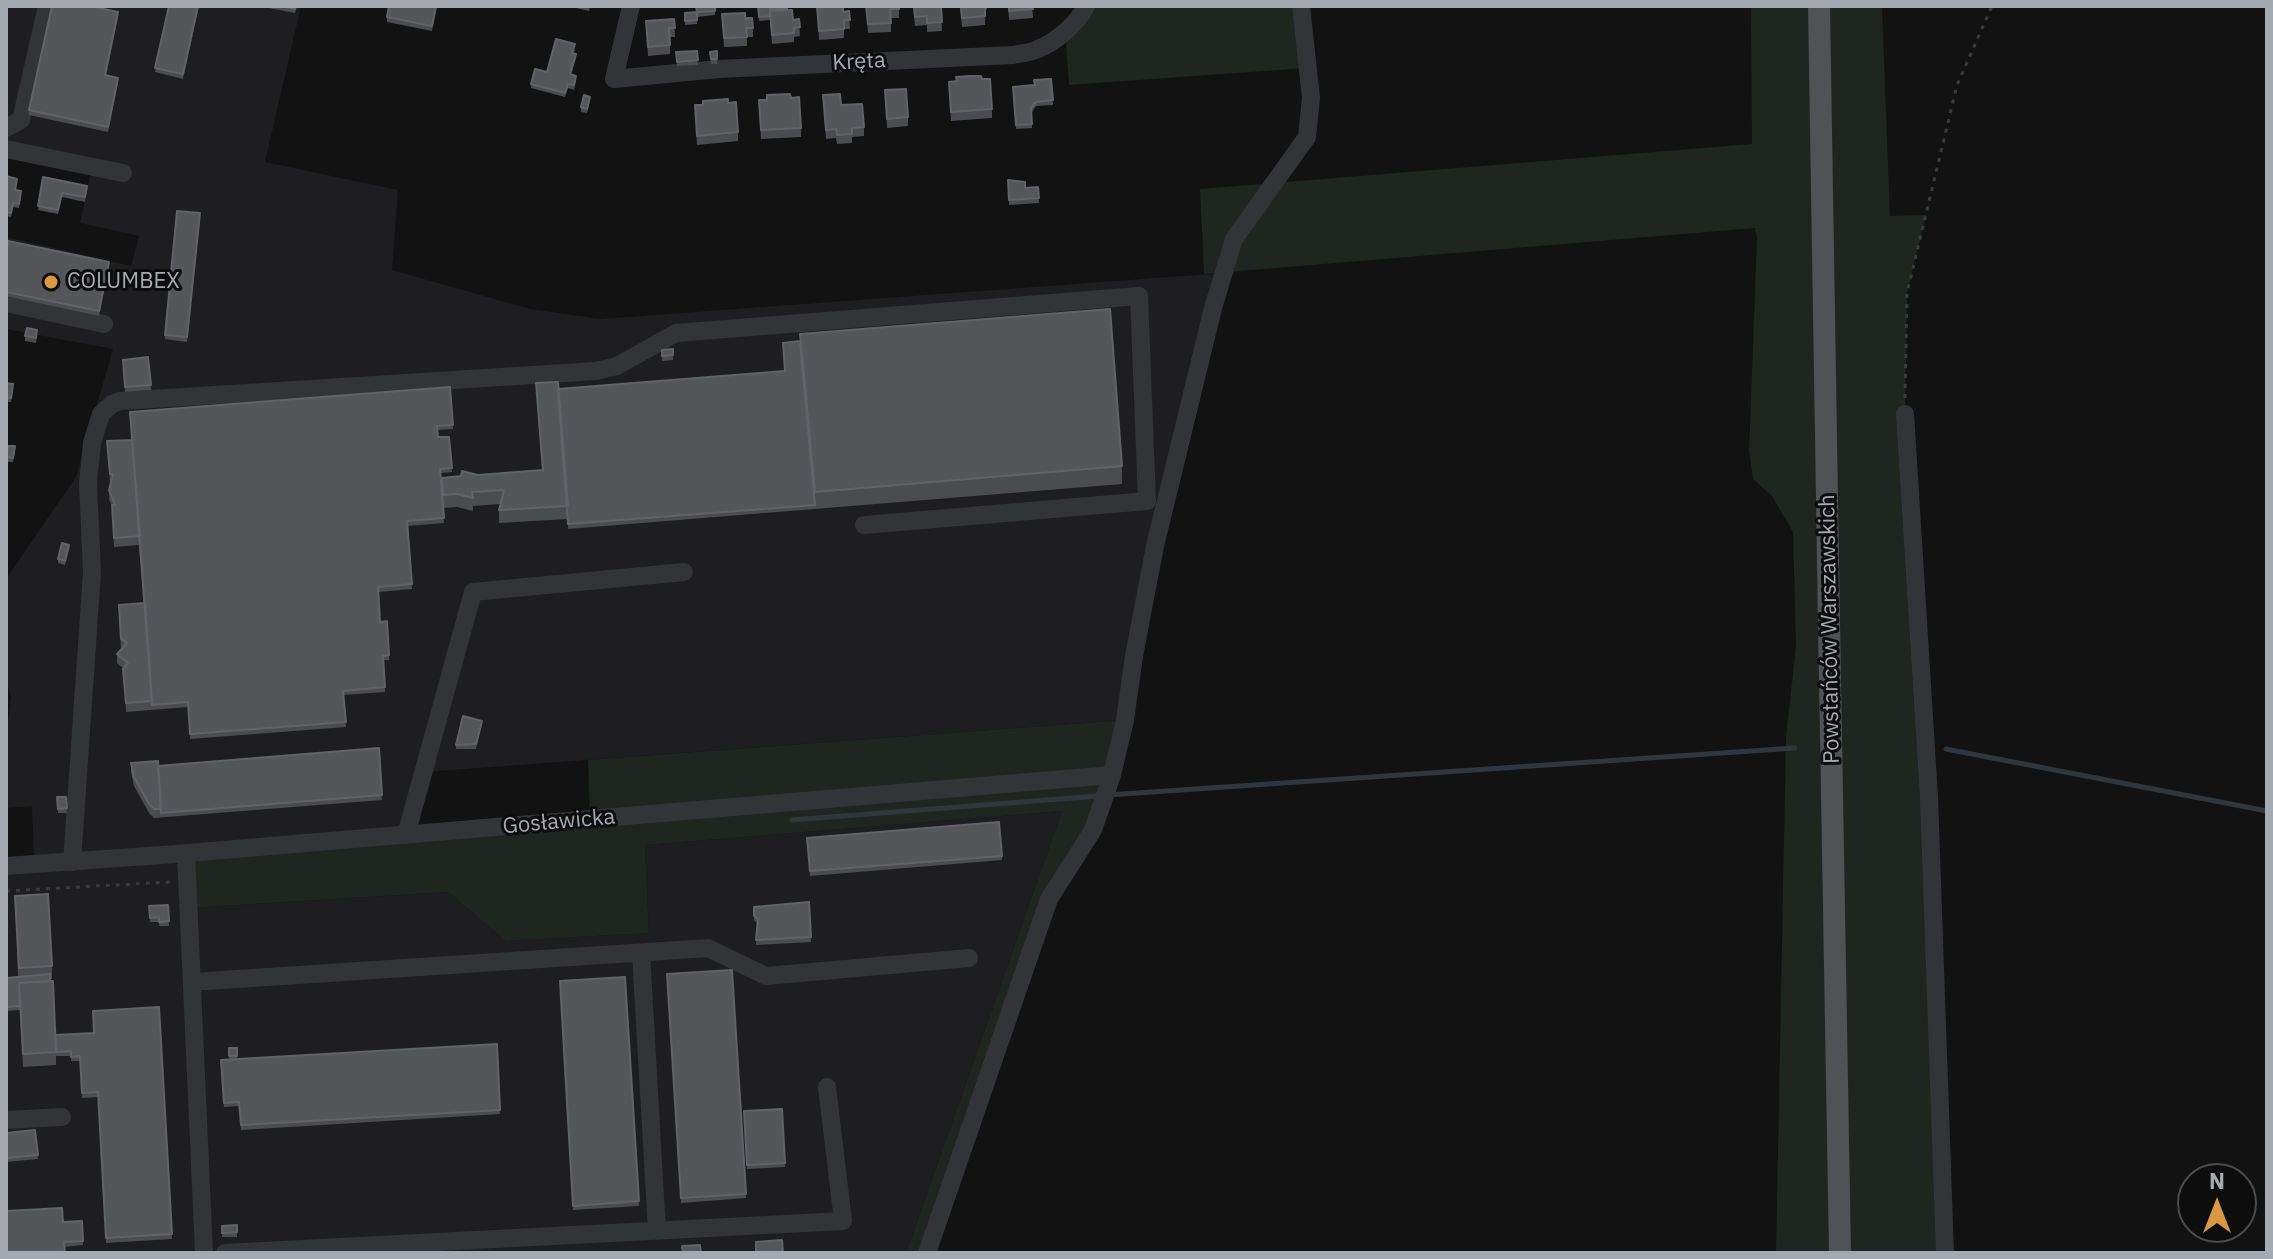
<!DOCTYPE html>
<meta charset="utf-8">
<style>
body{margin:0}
#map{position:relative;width:2273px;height:1259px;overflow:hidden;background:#121213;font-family:"IBM Plex Sans",sans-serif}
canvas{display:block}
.frame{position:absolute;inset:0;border:8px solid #a5aab2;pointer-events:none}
.north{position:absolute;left:2177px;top:1163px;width:80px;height:80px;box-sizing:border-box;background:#0d0d0e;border:2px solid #4a4c50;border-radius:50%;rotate:0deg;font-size:22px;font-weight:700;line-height:32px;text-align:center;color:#a5aab2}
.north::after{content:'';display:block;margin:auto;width:28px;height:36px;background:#da9842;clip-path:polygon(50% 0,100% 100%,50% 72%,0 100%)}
</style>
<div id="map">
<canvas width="2273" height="1259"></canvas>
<div class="frame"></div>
<div class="north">N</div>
</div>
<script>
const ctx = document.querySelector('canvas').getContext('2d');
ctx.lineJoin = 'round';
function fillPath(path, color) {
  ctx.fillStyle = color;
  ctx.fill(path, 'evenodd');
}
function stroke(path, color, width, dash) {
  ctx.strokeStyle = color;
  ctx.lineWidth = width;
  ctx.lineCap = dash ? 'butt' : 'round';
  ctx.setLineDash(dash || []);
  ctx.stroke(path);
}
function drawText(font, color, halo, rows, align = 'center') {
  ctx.font = font + ' "IBM Plex Sans",sans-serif';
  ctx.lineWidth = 6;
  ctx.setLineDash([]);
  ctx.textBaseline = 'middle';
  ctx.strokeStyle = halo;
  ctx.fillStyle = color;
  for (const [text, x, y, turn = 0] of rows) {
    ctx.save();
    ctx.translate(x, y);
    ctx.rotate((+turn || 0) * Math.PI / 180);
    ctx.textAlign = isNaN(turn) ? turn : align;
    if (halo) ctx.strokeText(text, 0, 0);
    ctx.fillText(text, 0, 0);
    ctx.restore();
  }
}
fillPath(new Path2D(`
 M6,6h295l-36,156 133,28 -6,80 138,39 71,10 623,-46 -99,447 -701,52 -18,63 -217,73 259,-16 58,49 143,-8 -4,-88 417,-34 -156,442h-900v-387l28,-2 -2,-58 -26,2v-70l5,-42 -5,-15v-102l70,-102 37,-128 -107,-20v-92l125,29 8,-30 -59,-13 12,-56 -86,-18z`), '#1e1e20');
fillPath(new Path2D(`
 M1086,6h215l6,62 -238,17 -4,-54z
 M1751,6h131l8,210 36,-1 -19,78 -2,121 40,839h-169l10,-516 10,-90 -3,-115 -21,-36 -19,-17 -4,-29 8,-211 -2,-11 -551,46 -4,-85 552,-45z
 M1125,720l-13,55 -63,124 -122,354h-21l156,-442 -417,34 4,88 -143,8 -58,-49 -260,16 -2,-55 404,-35 -2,-58z`), '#1f251f');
stroke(new Path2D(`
 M1946,749l321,62
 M1108,795l687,-47
 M792,820l306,-24`), '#2f373c', 5);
stroke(new Path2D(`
 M1905,398l2,-105 50,-208 35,-79
 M6,891l164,-9`), '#393b3e', 3, [4, 6]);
stroke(new Path2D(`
 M631,6l-17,73 105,-10 294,-14c8,-2 18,-2 25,-6 18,-7 40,-26 48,-43
 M6,128l15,-8 26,-114
 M6,149l117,24
 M6,303l98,21
 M1905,414l24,383 16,456
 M406,835l67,-243 211,-20
 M186,853l18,400
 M72,862l20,-290 -4,-89 4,-40 9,-29 11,-10 8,-3 476,-30 21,-5 59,-33 463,-37 8,205 -283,24
 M6,866l170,-12 936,-79
 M641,953l16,278
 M192,982l516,-34 58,28 203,-18
 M6,1120l56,-3
 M225,1253l618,-32 -16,-134
 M927,1253l122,-354 44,-69 19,-55 13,-55 9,-64 21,-110 58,-238 21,-69 73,-102 4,-39 -10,-92`), '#333438', 18);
stroke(new Path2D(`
 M1819,6c9,416 11,831 21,1247`), '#505256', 22);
fillPath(new Path2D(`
 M169,6h30l-16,73 -28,-7z
 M258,6h39l-2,7z
 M437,6l-5,25 -45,-9v-5z
 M567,6h23l-1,5z
 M715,6v9l-18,2v7l-12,1v-12l11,-1z
 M758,6l12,3 23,11 6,-1 1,17 -6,1v5l-22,2 -2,-24 -11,1z
 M817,6l26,6 6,-1 1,18h-6v9l-25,2z
 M866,6h33v12h-8v14l-23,1z
 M913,6h28l1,25 -15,1v-7l-12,1z
 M960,6h27v3l-2,1v15l-23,2z
 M1008,6h24l1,12 -24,2z
 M722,14l23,4 8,10v9h-6v9l-23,1z
 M118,17l-12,59 12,7 -10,49 -79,-17v-5z
 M674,19l1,18h-5v17l-22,2 -2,-35z
 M575,49l-1,4 2,5 -5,17 5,6 -2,9 -6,-2 -3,9 -34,-9v-4l16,-12z
 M697,51l1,14 -21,1 -1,-14z
 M717,51v13h-6l-1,-12z
 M982,79l10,30v9l-41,3 -2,-30z
 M1051,79l2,26 -17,1 -4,6v16l-16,1 -3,-42 21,-2z
 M885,90l23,27v9l-21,2z
 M823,95l18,10 23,22v9l-12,1v6l-15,1 -1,-6 -10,1z
 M590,101l-3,12 -6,-1v-5z
 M728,103l10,29v9l-41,4 -2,-40z
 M759,109l42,19v9l-40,2z
 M6,176l11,7 -1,7 5,6 -2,12 -6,-1 -2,10 -5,-1z
 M43,177l44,13 -2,12 -23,-5 -4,17 -20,-4z
 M1008,180l17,8 13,-1 1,16 -30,2z
 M200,218l-13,124 -22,-3v-4z
 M6,249l103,18 -10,49 -93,-20z
 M800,334l322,132v18l-554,45v-10l-69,4v-13l1,-6 -27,2v5l-16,-4 -14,1 1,15 -36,3 4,63 -34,3 2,30 9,33v5h-6l2,32 -42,3 3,32 -156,12 -2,-32 -62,5 -2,-43 -7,-6v-9l5,-5 -1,-1 -2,-34 25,-11 -5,-58 -25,2 -2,-41 -3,-7 1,-16 -3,-42 24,-1 319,-53 3,42 -16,1 1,7h11l3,35 -11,1 1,11 36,-9 64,-5 -6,-87 22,6 227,-18 15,-24z
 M37,335l-1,8 -11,-2v-5z
 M673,349v11l-11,1v-11z
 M148,357l3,33 -26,2 -2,-32z
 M6,383l7,5 -2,14h-5z
 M8,446l7,5 -2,11h-6z
 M69,549l-4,16 -7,-2v-4z
 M482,725l-6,24h-20v-4z
 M379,748l3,52 -228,18 -5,-5 -15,-27 -3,-14v-9l27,3z
 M57,797h9l1,16h-9z
 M807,838l195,18v4l-192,16z
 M15,896l37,70v13h-2l5,56 39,-2 65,-26 13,232 -66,4 -8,-146 -16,1 -2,-37h-9v-5h-15v9l-33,2 -3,-59v2l-14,1v-33l12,-1z
 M809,902l2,40 -55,3 1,-22 -3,-3v-13z
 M168,905l1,21h-10v-4h-9l-1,-16z
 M732,970l14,228 -65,5 -14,-229z
 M625,977l14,229 -66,4 -13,-229z
 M497,1044l3,70 -259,16 -2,-24 -15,1 -3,-47h8v-12h8v11z
 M782,1109l3,58 -38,2 -3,-58z
 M35,1130l3,29 -32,3v-29z
 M63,1222l20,19v4l-19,2z
 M237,1225v12h-15v-11z`), '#4b4c4f');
fillPath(new Path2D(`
 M198,6h1l-16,73v-5z`), '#303133');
const building = new Path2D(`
 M52,6h37l29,6 -13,63 13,3 -10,49 -79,-17z
 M169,6h29l-15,68 -28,-6z
 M281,6h15l-1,3z
 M389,6h47l-4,20 -45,-9z
 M696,6h19v5l-18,1z
 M758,6h12v3l17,-1v2l-17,1v5l-11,1z
 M817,6h26v6l6,-1 1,9h-6v9l-25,2z
 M866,6h33v3h-9l1,14 -23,1z
 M914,6h27l1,16 -15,1v-7l-12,1z
 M961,6h24v10l-23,2z
 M1009,6h23l1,3 -24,2z
 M792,10l1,10 6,-1 1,8 -6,1v5l-22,2 -2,-24z
 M697,12v8l-12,1v-8z
 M745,13v5h7l1,10h-7l1,9 -23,1 -2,-24z
 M674,19l1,9h-6l1,17 -22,2 -2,-26z
 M556,39l19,5 -3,9 4,1 -6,20 6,2 -2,9 -6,-1 -3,9 -34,-9 4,-15 12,3z
 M697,51l1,9 -21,2 -1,-10z
 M717,51v8h-6l-1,-7z
 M969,76h12l1,3h8l2,30 -41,3 -2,-30 8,-1 -1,-4z
 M1051,79l2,21 -17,2 -5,6 1,16 -16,1 -3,-38 22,-2 -1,-5z
 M906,89l2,28 -21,2 -2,-29z
 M790,94l1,4 8,-1 2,31 -40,2 -2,-30h8v-5z
 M840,94l1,11 21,-1 2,23 -12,1v6l-15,1 -1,-6 -10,1 -3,-35z
 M584,95l6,2 -3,12 -6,-2z
 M728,99v4l8,-1 2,30 -41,4 -2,-31h8v-4z
 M6,176l11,3 -2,11 6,1 -2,13 -6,-1 -2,10 -5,-1z
 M43,177l44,9 -2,11 -23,-4 -4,17 -20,-4z
 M1008,180l17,2v6l13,-1 1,11 -30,2z
 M177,211l23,2 -13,124 -22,-2z
 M8,241l101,21 -10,49 -93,-19v-43z
 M1110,309l12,157 -307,26 -15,-158z
 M27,328l10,2 -1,8 -11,-2z
 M800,341l15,164 -247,19 -10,-135 227,-18 -2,-28z
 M673,349v6l-11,1v-6z
 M148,357l3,28 -26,2 -2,-27z
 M558,382l10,124 -69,4 5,-20 -32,2 1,6 -16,-4 -14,1 -1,-17 19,-2 1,-5 16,4 65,-5 -7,-87z
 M6,383l7,1 -2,14 -5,-1z
 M450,387l3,38 -16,1 1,11h11l3,31 -12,1 4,49 -37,3 5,63 -34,3 2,35 7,-1 2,34 -6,1 2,31 -42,4 3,31 -156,12 -2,-32 -36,3 -22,-293z
 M132,440l8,96 -26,2 -2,-33h3l-6,-15 4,-16h-3l-3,-33z
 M8,446h7l-2,12 -6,-1z
 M62,543l7,2 -4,16 -7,-2z
 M145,603l7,98 -26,2 -3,-34 5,-6 -11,-9 10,-11 -6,-4 -2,-34z
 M463,716l19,5 -6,23 -20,1z
 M379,748l3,47 -221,18 -3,-47z
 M158,761l3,48h-7l-5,-5 -15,-27 -3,-14z
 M57,797h9l1,11 -9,1z
 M999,822l3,34 -192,15 -3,-33z
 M48,894l4,72 -33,2 -4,-72z
 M809,902l2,35 -55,3 2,-21 -4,-3v-9z
 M168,905l1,16 -10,1v-5l-9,1 -1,-12z
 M732,970l14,224 -65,4 -14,-224z
 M50,974v7l-31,2 1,23 -14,1v-29z
 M625,977l14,224 -66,5 -13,-225z
 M53,981l3,71 -33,2 -4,-71z
 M159,1007l13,227 -66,4 -8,-146 -16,1 -2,-37 -9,1v-6l-15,1 -1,-17 39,-2 -1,-22z
 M497,1044l3,66 -259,15 -2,-23 -15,1 -3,-43z
 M229,1048h8v8h-8z
 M782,1109l3,54 -38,2 -3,-54z
 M35,1130l3,25 -32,3v-25z
 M62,1208l1,14 19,-1 1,20 -19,1 1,11h-59v-42z
 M237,1225v7l-15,1v-7z
 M782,1240l1,13h-27v-11z
 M700,1245l1,8h-18l-1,-7z`);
fillPath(building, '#54565a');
stroke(building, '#616368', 2);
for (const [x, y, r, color] of [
 [51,282,8,"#da9842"]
]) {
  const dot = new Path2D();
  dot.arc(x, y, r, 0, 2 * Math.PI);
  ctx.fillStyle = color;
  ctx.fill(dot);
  stroke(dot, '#0d0d0e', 3);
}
drawText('22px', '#a5aab2', '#0d0d0e', [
 ["Kręta",859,62,-3],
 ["Powstańców Warszawskich",1830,629,-91],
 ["Gosławicka",559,822,-5]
]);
drawText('22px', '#a5aab2', '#0d0d0e', [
 ["COLUMBEX",67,282]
], 'left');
</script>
